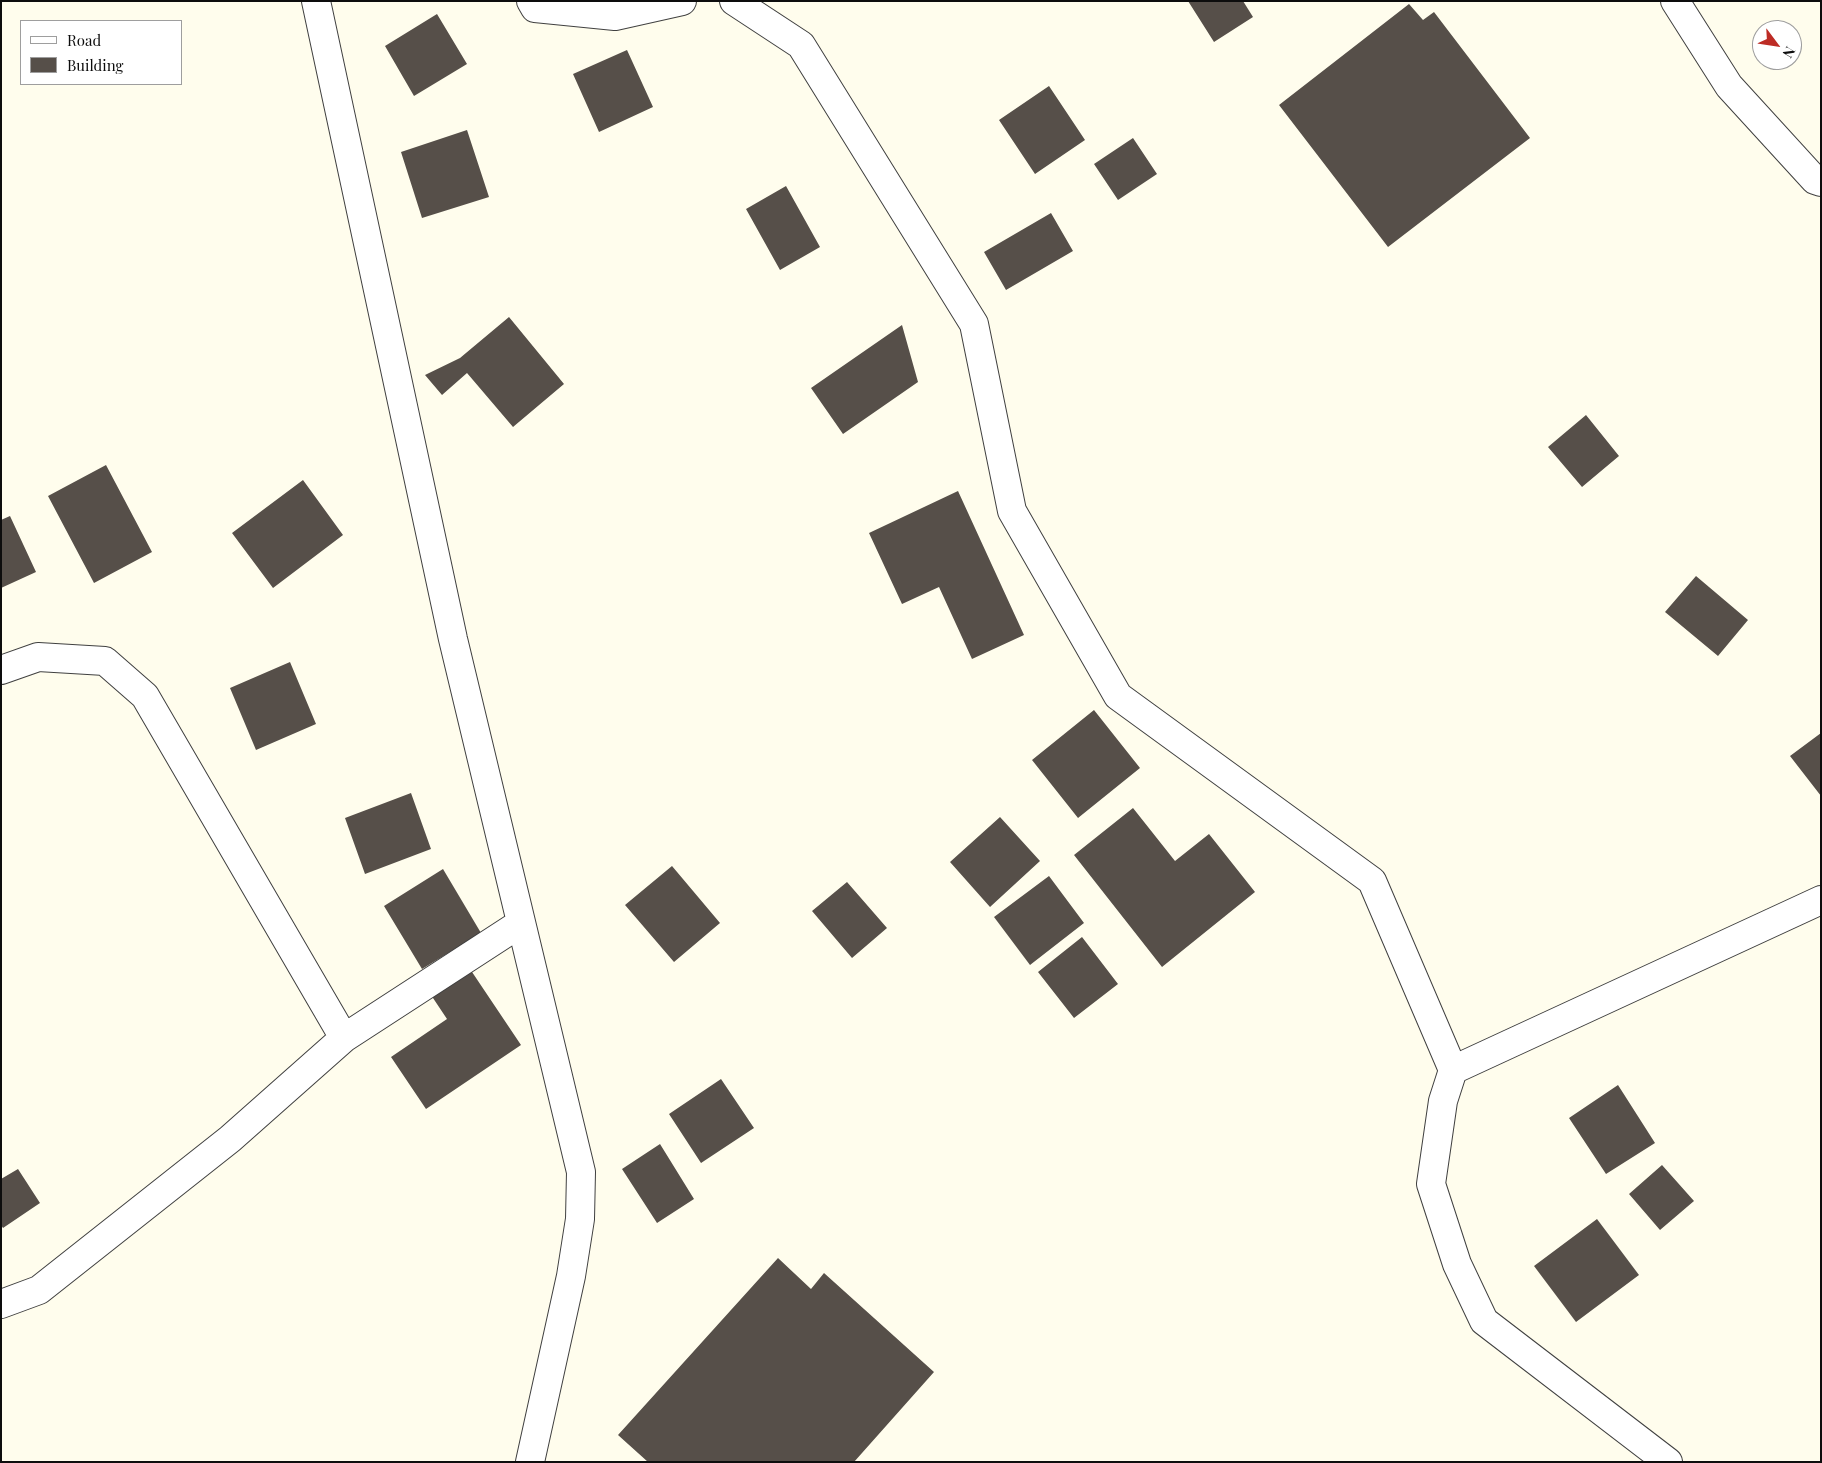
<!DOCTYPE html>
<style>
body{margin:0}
#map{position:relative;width:1822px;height:1463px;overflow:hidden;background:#fffded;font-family:"Playfair Display",serif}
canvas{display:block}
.frame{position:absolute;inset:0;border:2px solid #0d0d0d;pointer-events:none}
.legend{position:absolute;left:20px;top:20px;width:162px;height:65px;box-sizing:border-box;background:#fff;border:1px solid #9e9e9e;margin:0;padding:6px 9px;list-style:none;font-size:15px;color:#0d0d0d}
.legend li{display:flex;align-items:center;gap:10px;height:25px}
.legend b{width:25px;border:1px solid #9e9e9e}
.north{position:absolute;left:1752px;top:20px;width:50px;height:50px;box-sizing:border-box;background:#fff;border:1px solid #9e9e9e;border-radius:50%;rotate:121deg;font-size:14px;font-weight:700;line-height:20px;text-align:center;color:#0d0d0d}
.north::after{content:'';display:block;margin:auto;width:18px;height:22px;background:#bd2c25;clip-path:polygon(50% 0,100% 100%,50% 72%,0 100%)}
</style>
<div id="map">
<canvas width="1822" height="1463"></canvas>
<div class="frame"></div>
<ul class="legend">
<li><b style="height:6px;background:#fff"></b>Road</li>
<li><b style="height:14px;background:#564f49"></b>Building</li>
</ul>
<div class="north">N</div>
</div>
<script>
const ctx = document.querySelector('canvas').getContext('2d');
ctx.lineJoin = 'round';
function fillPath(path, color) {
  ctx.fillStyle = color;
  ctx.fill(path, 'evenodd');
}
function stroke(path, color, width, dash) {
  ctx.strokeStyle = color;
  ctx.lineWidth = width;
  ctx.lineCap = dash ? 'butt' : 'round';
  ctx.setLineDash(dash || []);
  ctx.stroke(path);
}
fillPath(new Path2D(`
 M1188,1h55l10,16 -39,25z
 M1409,4l14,16 11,-8 96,126 -142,109 -109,-142z
 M437,14l30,50 -53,32 -29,-50z
 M627,50l26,57 -54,25 -26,-58z
 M1049,86l36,54 -50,34 -36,-54z
 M467,130l22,67 -67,21 -21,-66z
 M1133,138l24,36 -39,26 -24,-36z
 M786,186l34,61 -40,23 -34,-61z
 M1051,213l22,38 -67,39 -22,-38z
 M509,317l55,67 -51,43 -46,-54 -25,22 -17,-20 35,-17z
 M902,325l16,57 -75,52 -32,-46z
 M1586,415l33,41 -37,31 -34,-40z
 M106,465l46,87 -58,31 -46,-87z
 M303,480l40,55 -70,53 -41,-55z
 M958,491l66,144 -52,24 -33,-72 -37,17 -33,-71z
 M10,516l26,56 -35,16v-68z
 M1696,576l52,44 -30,36 -53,-44z
 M290,662l26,62 -60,26 -26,-62z
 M1094,710l46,58 -62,50 -46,-58z
 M1821,733v63l-31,-40z
 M411,793l20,56 -66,25 -20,-56z
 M1133,808l42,53 34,-27 46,58 -93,75 -88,-112z
 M1000,817l40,44 -50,46 -40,-45z
 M672,866l48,57 -46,39 -49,-57z
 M443,869l38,64 -59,36 -38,-63z
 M1049,876l35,47 -54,42 -36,-48z
 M847,882l40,46 -35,30 -40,-47z
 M1082,937l36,47 -44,34 -36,-46z
 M468,966l53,79 -95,64 -35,-52 56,-38 -18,-27z
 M721,1079l33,49 -53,35 -32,-49z
 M1618,1085l37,58 -49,31 -37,-56z
 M660,1144l34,55 -37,24 -35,-54z
 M1662,1165l32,36 -34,29 -31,-36z
 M18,1169l22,34 -37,25 -2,-3v-46z
 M1597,1219l42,56 -63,47 -42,-56z
 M778,1258l33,31 13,-16 110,99 -80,90h-206l-30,-27z`), '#564f49');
const minor = new Path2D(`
 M316,1l137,638 128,533 -1,47 -9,57 -41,186
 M531,1l4,7 80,8 67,-15
 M734,1l67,44 173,279 38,187 106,185 254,185 81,189 -10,31 -12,83 26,80 27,57 184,141
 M1675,1l54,85 86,94 6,2
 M1,670l37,-13 67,4 40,35 199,342
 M1453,1070l368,-170
 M1,1304l38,-14 191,-151 114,-101 177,-115`);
stroke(minor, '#404040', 30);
stroke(minor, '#fff', 28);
</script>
